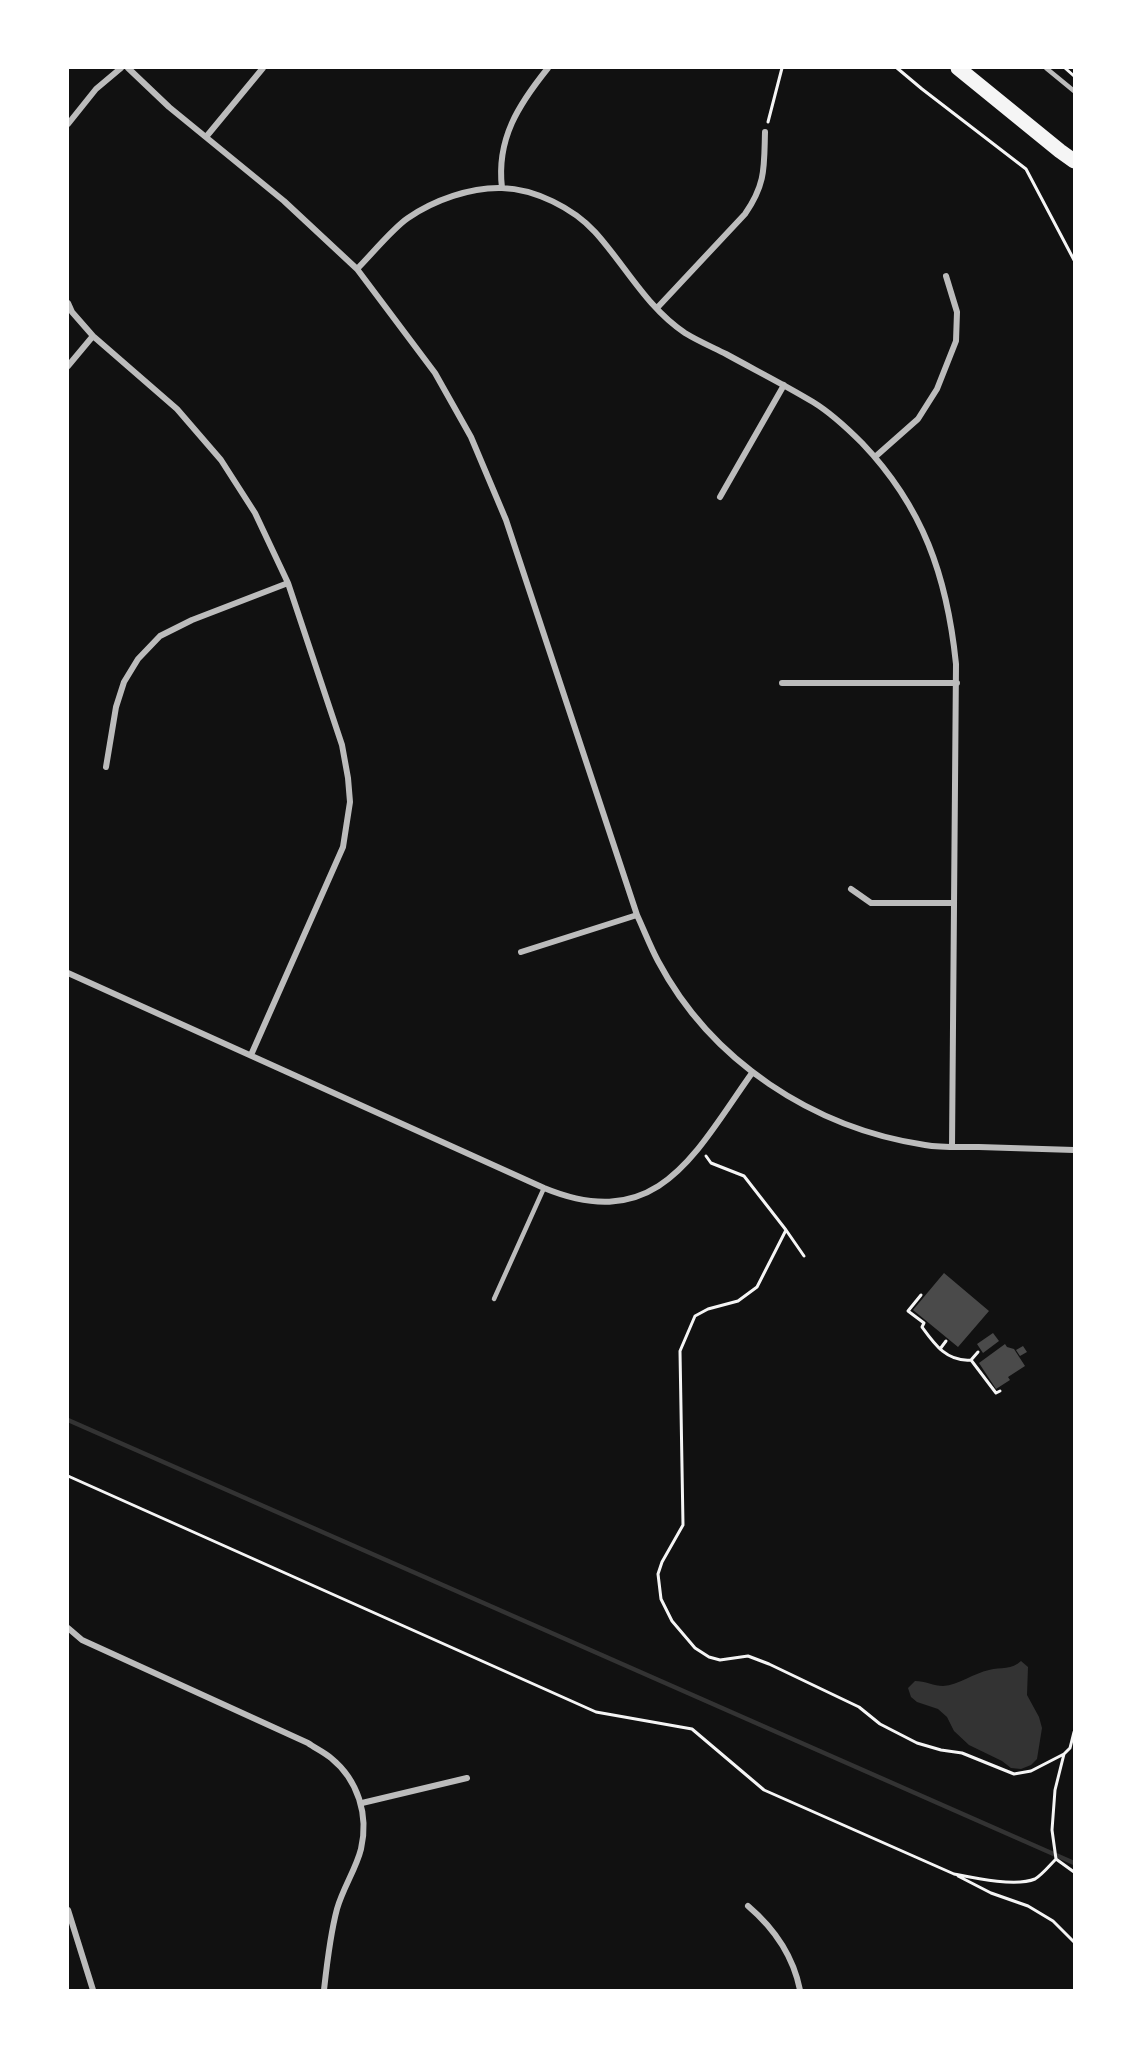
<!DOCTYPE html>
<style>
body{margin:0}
#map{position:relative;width:1142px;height:2058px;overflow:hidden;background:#111;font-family:Poppins,sans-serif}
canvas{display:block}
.frame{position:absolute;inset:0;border:69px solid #fff;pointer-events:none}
</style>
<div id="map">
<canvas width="1142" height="2058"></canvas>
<div class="frame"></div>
</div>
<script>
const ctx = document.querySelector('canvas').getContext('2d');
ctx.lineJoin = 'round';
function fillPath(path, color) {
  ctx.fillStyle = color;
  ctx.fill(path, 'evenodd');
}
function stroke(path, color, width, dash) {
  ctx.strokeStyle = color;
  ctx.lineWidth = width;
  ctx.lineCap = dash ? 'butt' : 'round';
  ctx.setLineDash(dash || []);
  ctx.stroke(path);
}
fillPath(new Path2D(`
 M1021,1661l7,6 -1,28 12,22 3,11 -5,31 -6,6 -10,4 -10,-1 -9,-7 -33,-16 -15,-14 -7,-14 -9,-8 -21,-7 -6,-5 -3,-9 7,-7c10,0 19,5 28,5 16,-1 31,-13 46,-16 12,-3 23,0 32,-9z`), '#333');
stroke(new Path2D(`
 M68,1420l1006,443`), '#333', 4.5);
fillPath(new Path2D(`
 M944,1273l45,38 -31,36 -45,-37z
 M993,1333l6,8 -16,12 -6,-9z
 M1005,1344l2,3 7,2 11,17 -17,11 2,3 -14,9 -17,-26z
 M1023,1346l4,6 -7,4 -4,-6z`), '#4a4a4a');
stroke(new Path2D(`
 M897,68l25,21 104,80 48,91
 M1065,68l9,8
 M768,122l14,-54
 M706,1156l5,7 33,13 42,54
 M804,1256l-18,-26 -29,57 -19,14 -30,8 -13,7 -15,35 3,174 -21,37 -4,12 3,25 11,22 23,27 14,9 11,3 28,-4 21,8 90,43 21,17 37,19 24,7 21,3 52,21 17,-3 33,-17
 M921,1295l-13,16 16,12 -2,4c13,18 25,35 49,33l25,33 4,-2
 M940,1349l6,-8
 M971,1360l7,-8
 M68,1476l528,236 96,17 72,61 190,84c20,4 62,13 81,5 7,-4 15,-14 21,-20
 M1056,1859l-4,-29 3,-40 9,-36 6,-6 4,-16
 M1056,1859l18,13
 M958,1876l33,17 37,13 25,15 21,21`), '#f5f5f5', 3);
stroke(new Path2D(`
 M1046,68l28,23
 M494,1299l50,-111`), '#bcbcbc', 4.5);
stroke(new Path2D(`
 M128,68l41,39 115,94 73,68 78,104 36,64 35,83 131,395c7,15 13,31 21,46 53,100 155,167 267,184 17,3 36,2 54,2 32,1 64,2 95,3
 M68,124l28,-35 25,-21
 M206,137l57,-69
 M502,188c-6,-49 17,-84 46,-120
 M357,269c14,-14 36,-41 51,-51 26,-18 63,-31 94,-30 33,1 71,20 93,44 30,33 52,76 90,101 13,8 27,14 41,21 29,16 59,31 87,48 18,11 34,26 49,41 61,64 85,133 94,221l-4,483
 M68,303l4,9 21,24 84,73 44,51 34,53 33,70 54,162 6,33 2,24 -7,45 -92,208
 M657,308l88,-94c21,-30 19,-47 20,-82
 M68,366l25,-30
 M875,457l43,-38 19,-30 19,-48 1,-29 -11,-36
 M720,497l64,-112
 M782,683h175
 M106,767l10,-60 8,-25 14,-23 22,-23 32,-16 96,-37
 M851,889l20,14h83
 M521,952l116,-37
 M68,973l476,215c114,47 151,-35 208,-115
 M68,1628l14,12 226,103c7,5 16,9 23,15 27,22 38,57 30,91 -5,20 -18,39 -24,60 -7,26 -10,54 -13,81
 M362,1803l105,-25
 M748,1906c27,23 45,49 52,84
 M68,1910l25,80`), '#bcbcbc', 6);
stroke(new Path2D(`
 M958,68l102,83 14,10`), '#f5f5f5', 15);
</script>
